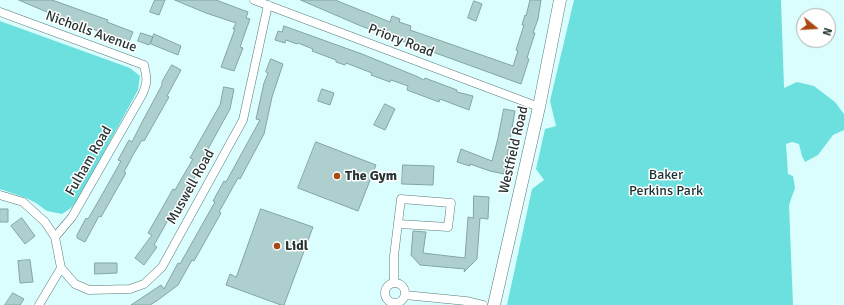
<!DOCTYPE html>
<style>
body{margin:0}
#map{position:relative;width:844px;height:305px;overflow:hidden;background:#dafefd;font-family:Signika,sans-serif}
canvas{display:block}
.north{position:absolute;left:796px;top:8px;width:40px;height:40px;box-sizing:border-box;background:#fff;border:1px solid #a8aead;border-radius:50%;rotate:108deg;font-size:11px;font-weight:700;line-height:16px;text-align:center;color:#263433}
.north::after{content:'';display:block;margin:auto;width:14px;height:18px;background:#ab480f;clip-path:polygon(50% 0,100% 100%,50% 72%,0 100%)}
</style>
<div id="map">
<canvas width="844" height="305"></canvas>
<div class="north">N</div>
</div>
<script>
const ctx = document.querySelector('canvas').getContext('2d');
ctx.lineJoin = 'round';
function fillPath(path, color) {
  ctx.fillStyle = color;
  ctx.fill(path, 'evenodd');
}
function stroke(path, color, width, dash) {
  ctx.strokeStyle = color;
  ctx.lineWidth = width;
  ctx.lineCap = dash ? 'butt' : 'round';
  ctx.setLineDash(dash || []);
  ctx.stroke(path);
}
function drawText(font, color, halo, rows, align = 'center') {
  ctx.font = font + ' Signika,sans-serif';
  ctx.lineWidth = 3;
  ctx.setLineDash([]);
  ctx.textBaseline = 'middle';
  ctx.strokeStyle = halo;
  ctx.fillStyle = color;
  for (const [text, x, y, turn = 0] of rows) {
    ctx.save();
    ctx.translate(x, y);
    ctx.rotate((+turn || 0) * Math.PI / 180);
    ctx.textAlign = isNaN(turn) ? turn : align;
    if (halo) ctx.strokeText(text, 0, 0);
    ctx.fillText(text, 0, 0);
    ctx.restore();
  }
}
fillPath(new Path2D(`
 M574,0h207l3,88 13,-6 17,4 21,16 9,12v16l-11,5 -15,20 -13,7 -3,-6 -3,-12 -7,-2 -6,2 2,30 5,2 2,12 -6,17 4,100h-286l25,-116 12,-9 -8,-11 9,-40 11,-3 -6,-25z
 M0,21l130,47 10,8 -2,14 -60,110 -7,8 -9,6 -15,-3 -11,-8 -10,-5 -26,-9z`), '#6ce0df');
const building = new Path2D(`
 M19,0h33l56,20 -1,2 26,10 -5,12 -20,-7 1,-2 -55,-20z
 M155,0h10l-6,15 -9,-3z
 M175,0h41l32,12 -2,6 4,1 -10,28 3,1 -9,23 -13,-4 14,-38h-2l3,-6 -30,-10z
 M301,0h34l55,22 2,-6 8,3 -1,3 12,4 -1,4 103,36 5,-15 -2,-1 8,-25h-2l3,-10 1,1 4,-16h11l-3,19 -5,14h2l-8,25 2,1 -8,25 -160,-58z
 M474,1l8,3 -6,17 -8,-3z
 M284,26l78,28 54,22 8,4 1,-2 32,12v2l16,4 -4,14 -29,-11 -1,3 -32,-12 1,-4 -17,-6 -1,2 -19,-7 1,-2 -26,-10 -1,2 -9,-3v-2l-24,-9 1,-2 -15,-6 -1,1 -11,-4 -1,3 -10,-3 3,-9 4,1z
 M141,33l12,4 -4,8 -11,-4z
 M154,34l27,12 -3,9 -27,-11z
 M271,59l12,5 -11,33 -8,37 -24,45 -2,-1 -19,34 2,1 -27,48 -2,-1 -14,25 -20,15 -8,5h-19l30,-20 3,4 14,-26 2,1 35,-62 -2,-1 11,-20 2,1 34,-62 -4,-1 8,-36 4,-10 -2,-1z
 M172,65l9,5 -14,26 2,1 -25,44 -2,-1 -9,15 -9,17 2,1 -25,44 -2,-1 -14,26 -8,-4v-3l9,-17 2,1 15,-26 18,-32 -3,-1 11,-20 3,2 8,-16 22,-41v-3z
 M224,87l10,2 -4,20 -33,60 2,1 -11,19 -2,-1 -32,57 3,2 -13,18 -9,-7 17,-23 -4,-2 25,-44 2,1 18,-31 -3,-1 30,-53z
 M322,89l12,4 -4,12 -12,-4z
 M385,104l10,5 -10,21 -11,-5z
 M504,109l11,2 -11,63 -14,-3 -20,-7v2l-13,-4 4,-13 31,12 6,-23z
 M316,142l60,23 -18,46 -60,-23z
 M403,165l31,1 -1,19 -31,-1z
 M474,196l15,1 -1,22 -8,-1 -3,41 -13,13 1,-3 -45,-4 -9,-10 2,-24 13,1 -3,21 42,5 3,-41 5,1z
 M0,209h8v13h-8z
 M261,209l52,18 -29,78h-3l-55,-20 4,-11 6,3z
 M22,218l13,18 -10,8 -14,-18z
 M30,260l3,22 -13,1 -2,-22z
 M95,263h22v10l-22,1z
 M13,293l11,6 -4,6h-15z`);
fillPath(building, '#add0cf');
stroke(building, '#83a4a3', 1);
const street = new Path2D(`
 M254,0l285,107
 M0,12l144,53c3,13 4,17 -2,30l-70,122 -17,20
 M0,195l23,7 22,20 10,15 6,31 14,16 14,6 41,-1 14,-5 18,-17 81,-147 25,-115
 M385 293a10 10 0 1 1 20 0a10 10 0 1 1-20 0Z
 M394,283v-27l7,-57 50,4 -3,24 -49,-3
 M405,295l61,6 17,4
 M39,305l22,-37`);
const secondary = new Path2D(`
 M494,305l45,-198 21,-107`);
stroke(street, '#597978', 9);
stroke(secondary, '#597978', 13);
stroke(street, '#fff', 8);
stroke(secondary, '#fff', 12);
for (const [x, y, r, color] of [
 [337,176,4,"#ab480f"],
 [277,246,4,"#ab480f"]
]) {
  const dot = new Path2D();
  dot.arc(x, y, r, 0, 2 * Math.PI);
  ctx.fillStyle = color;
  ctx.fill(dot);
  stroke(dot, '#fff', 1.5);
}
drawText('14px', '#263433', '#fff', [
 ["Nicholls Avenue",91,32,20],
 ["Priory Road",401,41,21],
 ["Westfield Road",514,150,-77],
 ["Fulham Road",89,161,-60],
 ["Muswell Road",191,187,-61]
]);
drawText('14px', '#1a3232', '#fff', [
 ["Baker",666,175],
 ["Perkins Park",666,191]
]);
drawText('bold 14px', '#263433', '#fff', [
 ["The Gym",345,176],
 ["Lidl",285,246]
], 'left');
</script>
